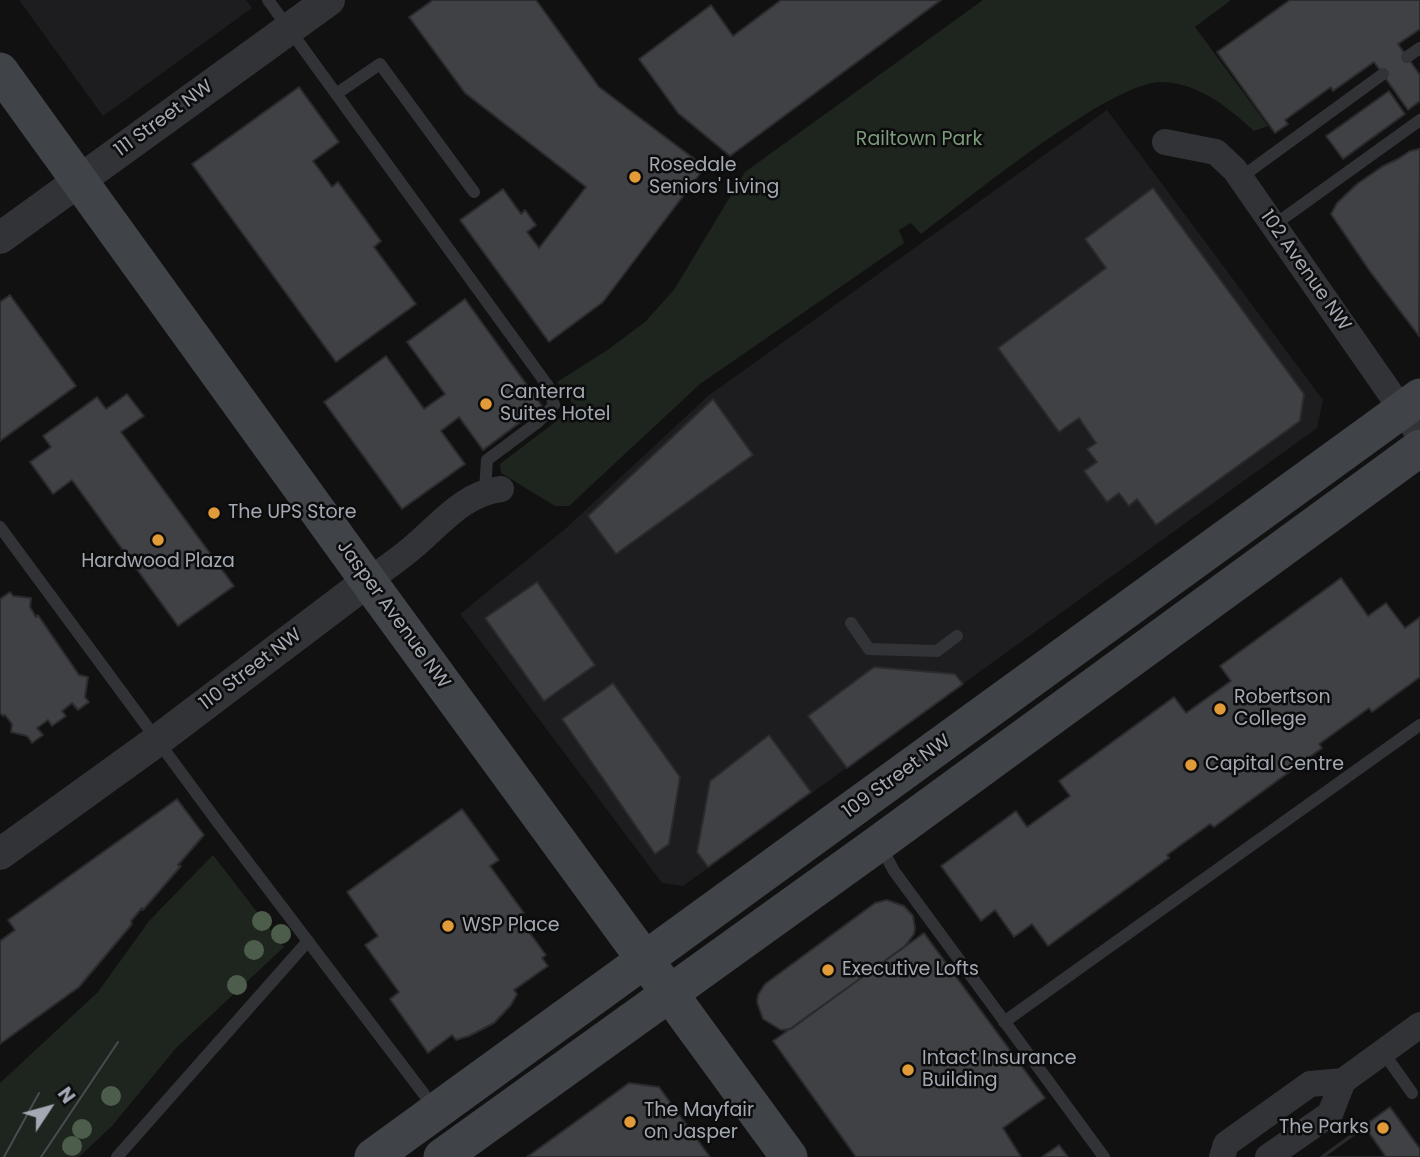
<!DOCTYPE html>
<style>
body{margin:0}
#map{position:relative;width:1420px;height:1157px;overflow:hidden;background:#111112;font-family:Poppins,sans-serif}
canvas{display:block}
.north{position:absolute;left:14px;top:1073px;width:70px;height:70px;-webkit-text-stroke:5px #0c0c0d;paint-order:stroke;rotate:54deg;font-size:19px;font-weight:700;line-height:28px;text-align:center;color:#a3a9b2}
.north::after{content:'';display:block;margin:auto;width:24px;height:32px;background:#a3a9b2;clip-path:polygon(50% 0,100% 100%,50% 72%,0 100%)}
</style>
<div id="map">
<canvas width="1420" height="1157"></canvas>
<div class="north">N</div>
</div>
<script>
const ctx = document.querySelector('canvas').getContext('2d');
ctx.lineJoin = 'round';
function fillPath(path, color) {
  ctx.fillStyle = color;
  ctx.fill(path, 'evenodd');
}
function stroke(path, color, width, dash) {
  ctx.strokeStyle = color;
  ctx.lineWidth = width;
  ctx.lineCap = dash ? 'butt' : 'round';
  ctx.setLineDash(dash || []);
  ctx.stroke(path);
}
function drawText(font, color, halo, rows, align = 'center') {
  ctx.font = font + ' Poppins,sans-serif';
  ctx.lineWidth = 5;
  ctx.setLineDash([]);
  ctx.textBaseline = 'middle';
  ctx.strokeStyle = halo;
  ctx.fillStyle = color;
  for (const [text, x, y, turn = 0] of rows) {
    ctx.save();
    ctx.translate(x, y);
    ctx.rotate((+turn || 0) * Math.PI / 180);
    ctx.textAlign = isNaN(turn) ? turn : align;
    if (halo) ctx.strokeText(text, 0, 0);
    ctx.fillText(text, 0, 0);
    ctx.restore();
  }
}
fillPath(new Path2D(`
 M19,0h227l6,8 -149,108z
 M1107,110l216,290 -6,28 -634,458 -21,-3 -202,-269 104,-84 144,-134z`), '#1d1d1f');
fillPath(new Path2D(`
 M983,0h248l-36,27 73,99 -14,5c-25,-23 -55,-48 -92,-49 -51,-1 -194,117 -241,152l-10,-11 -12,7 5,13 -204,141 -131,122h-14l-54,-33 -1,-9 75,-57 -18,-25 49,-31 39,-29 29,-32 71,-118z
 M213,855l71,92 -108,101 -64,78 -33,31h-79v-74l98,-91 51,-71z`), '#1e251e');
const building = new Path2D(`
 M433,0h103l63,87 106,80 -102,135 -54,40 -89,-122 43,-31 18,25 4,-4 11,15 -9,7 12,16 47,-61 -121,-94 -56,-76z
 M781,0h160l-211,156 -52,-43 -39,-54 72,-54 22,31z
 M1290,0h130v29l-22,15 22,31v26l-12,9 -34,-48 -41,29 -2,-4 -46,33 3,4 -13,9 -58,-81z
 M299,87l40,55 -26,19 19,26 6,-5 43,59 -7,6 42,57 -80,58 -144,-198z
 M1389,91l16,23 -62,45 -17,-23z
 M1419,149h1l-1,187 -50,-66 -38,-56 6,-11 20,-19 26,-18 15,-7 12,-8z
 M1153,188l151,206 -4,27 -144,104 -19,-26 -8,7 -10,-13 -12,9 -23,-31 13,-9 -10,-13 9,-6 -17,-25 -20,14 -61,-84 108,-80 -21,-29z
 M10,295l66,91 -76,55v-139z
 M465,299l77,107 -59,44 -24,-33 -18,14 24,33 -63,45 -78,-107 62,-46 38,53 21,-15 -38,-52z
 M127,394l17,22 -23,16 113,154 -56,40 -106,-146 -19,14 -23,-32 21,-15 -8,-11 54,-39 9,12z
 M713,399l40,56 -137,99 -28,-38z
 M1341,578l27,38 18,-13 19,25 15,-11v60l-48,35 -3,-4 -50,36 3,4 -108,79 -4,-3 -43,31 2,3 -121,88 -16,-22 -18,13 -19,-27 -14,11 -40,-55 75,-55 11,16 43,-31 -11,-15 115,-84 12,16 45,-32 -11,-15z
 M537,582l58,83 -51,36 -59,-83z
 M10,592l3,4 18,2 -1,9 6,10 2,-2 41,60 9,2 -3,20 4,5 -11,8 -6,-7 -10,8 4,5 -14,10 -4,-6 -11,8 6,7 -11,8 -5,-7 -16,-4 1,-8 -7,-9 -2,1 -3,-3v-114z
 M874,667l81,7 8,10 -116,84 -39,-52z
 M613,683l67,94 -11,67 -14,10 -93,-135z
 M769,735l42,57 -103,75 -11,-15 13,-71z
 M177,799l27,36 -26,30 3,1 -38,44 -1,-2 -11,13 1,3 -53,63 -79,57v-103l15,-11 -7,-10z
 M462,809l37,51 -9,6 34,47 -6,4 28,38 -4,3 6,8 -34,24 3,4 -6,11 -17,18 -25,13 -13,4 -4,-5 -24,18 -38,-54 9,-7 -34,-47 13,-9 -31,-44z
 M887,900l17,6 9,10 2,12 -1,6 -9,12 -114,83 -10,1 -18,-11 -6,-17 1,-7 7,-11 110,-81z
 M924,933l121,165 -42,30 18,29h-165l-83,-116z
 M629,1083l30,4 51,70h-183z
 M1390,1107l30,42v8h-99z
 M1365,1127l21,30h-63z
 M1059,1145l9,12h-26z`);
fillPath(building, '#404145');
stroke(building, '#2b2b2e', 2);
stroke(new Path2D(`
 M268,0l280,386 6,19 -16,17 -51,38 -2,31
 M1407,57l13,-9
 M336,94l44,-30 94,128
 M1240,178l143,-104
 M1274,225l146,-105
 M0,527l219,297 217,286
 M851,623l18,26 68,2 20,-15
 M880,845l14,26 210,286
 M1004,1022l416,-297
 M1383,1052l29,41
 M117,1157l191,-216`), '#323337', 12);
stroke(new Path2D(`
 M1165,142l51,10 19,18 185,266
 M368,581c15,-11 30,-21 44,-33 28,-23 50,-54 89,-59
 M1222,1157l4,-13 84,-60 33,-3 77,-56
 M1268,1157l62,-43 13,-33`), '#323337', 26);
stroke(new Path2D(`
 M0,238l329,-238
 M0,854l158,-114 210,-159`), '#323337', 32);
stroke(new Path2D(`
 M0,71l374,518 415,568
 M373,1157l1047,-760
 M442,1157l437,-314 541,-395`), '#404347', 37);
stroke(new Path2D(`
 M4,1157l35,-64
 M41,1157l77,-115`), '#494c50', 2);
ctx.fillStyle = '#4c5d4c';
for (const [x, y] of [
 [262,921],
 [281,934],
 [254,950],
 [237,985],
 [111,1096],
 [82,1129],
 [72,1146]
]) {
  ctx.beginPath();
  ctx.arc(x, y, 10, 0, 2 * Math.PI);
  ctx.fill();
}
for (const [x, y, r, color] of [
 [635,177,7,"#e29b39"],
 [486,404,7,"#e29b39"],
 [214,513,7,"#e29b39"],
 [158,540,7,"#e29b39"],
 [1220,709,7,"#e29b39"],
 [1191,765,7,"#e29b39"],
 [448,926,7,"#e29b39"],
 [828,970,7,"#e29b39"],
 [908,1070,7,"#e29b39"],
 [630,1122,7,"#e29b39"],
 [1383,1128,7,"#e29b39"]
]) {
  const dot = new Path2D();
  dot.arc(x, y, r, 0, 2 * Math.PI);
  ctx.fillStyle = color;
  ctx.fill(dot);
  stroke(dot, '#0c0c0d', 2.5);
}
drawText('19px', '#a3a9b2', '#0c0c0d', [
 ["111 Street NW",164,119,-36],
 ["102 Avenue NW",1305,271,55],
 ["Jasper Avenue NW",393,615,54],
 ["110 Street NW",251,670,-37],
 ["109 Street NW",897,777,-36]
]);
drawText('19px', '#7c9c7c', '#0c0c0d', [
 ["Railtown Park",919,140]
]);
drawText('19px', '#a3a9b2', '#0c0c0d', [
 ["Rosedale",649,166],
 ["Seniors' Living",649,188],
 ["Canterra",500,393],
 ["Suites Hotel",500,415],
 ["The UPS Store",228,513],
 ["Hardwood Plaza",158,562,"center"],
 ["Robertson",1234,698],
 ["College",1234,720],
 ["Capital Centre",1205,765],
 ["WSP Place",462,926],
 ["Executive Lofts",842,970],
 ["Intact Insurance",922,1059],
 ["Building",922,1081],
 ["The Mayfair",644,1111],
 ["on Jasper",644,1133],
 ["The Parks",1369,1128,"right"]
], 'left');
</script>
